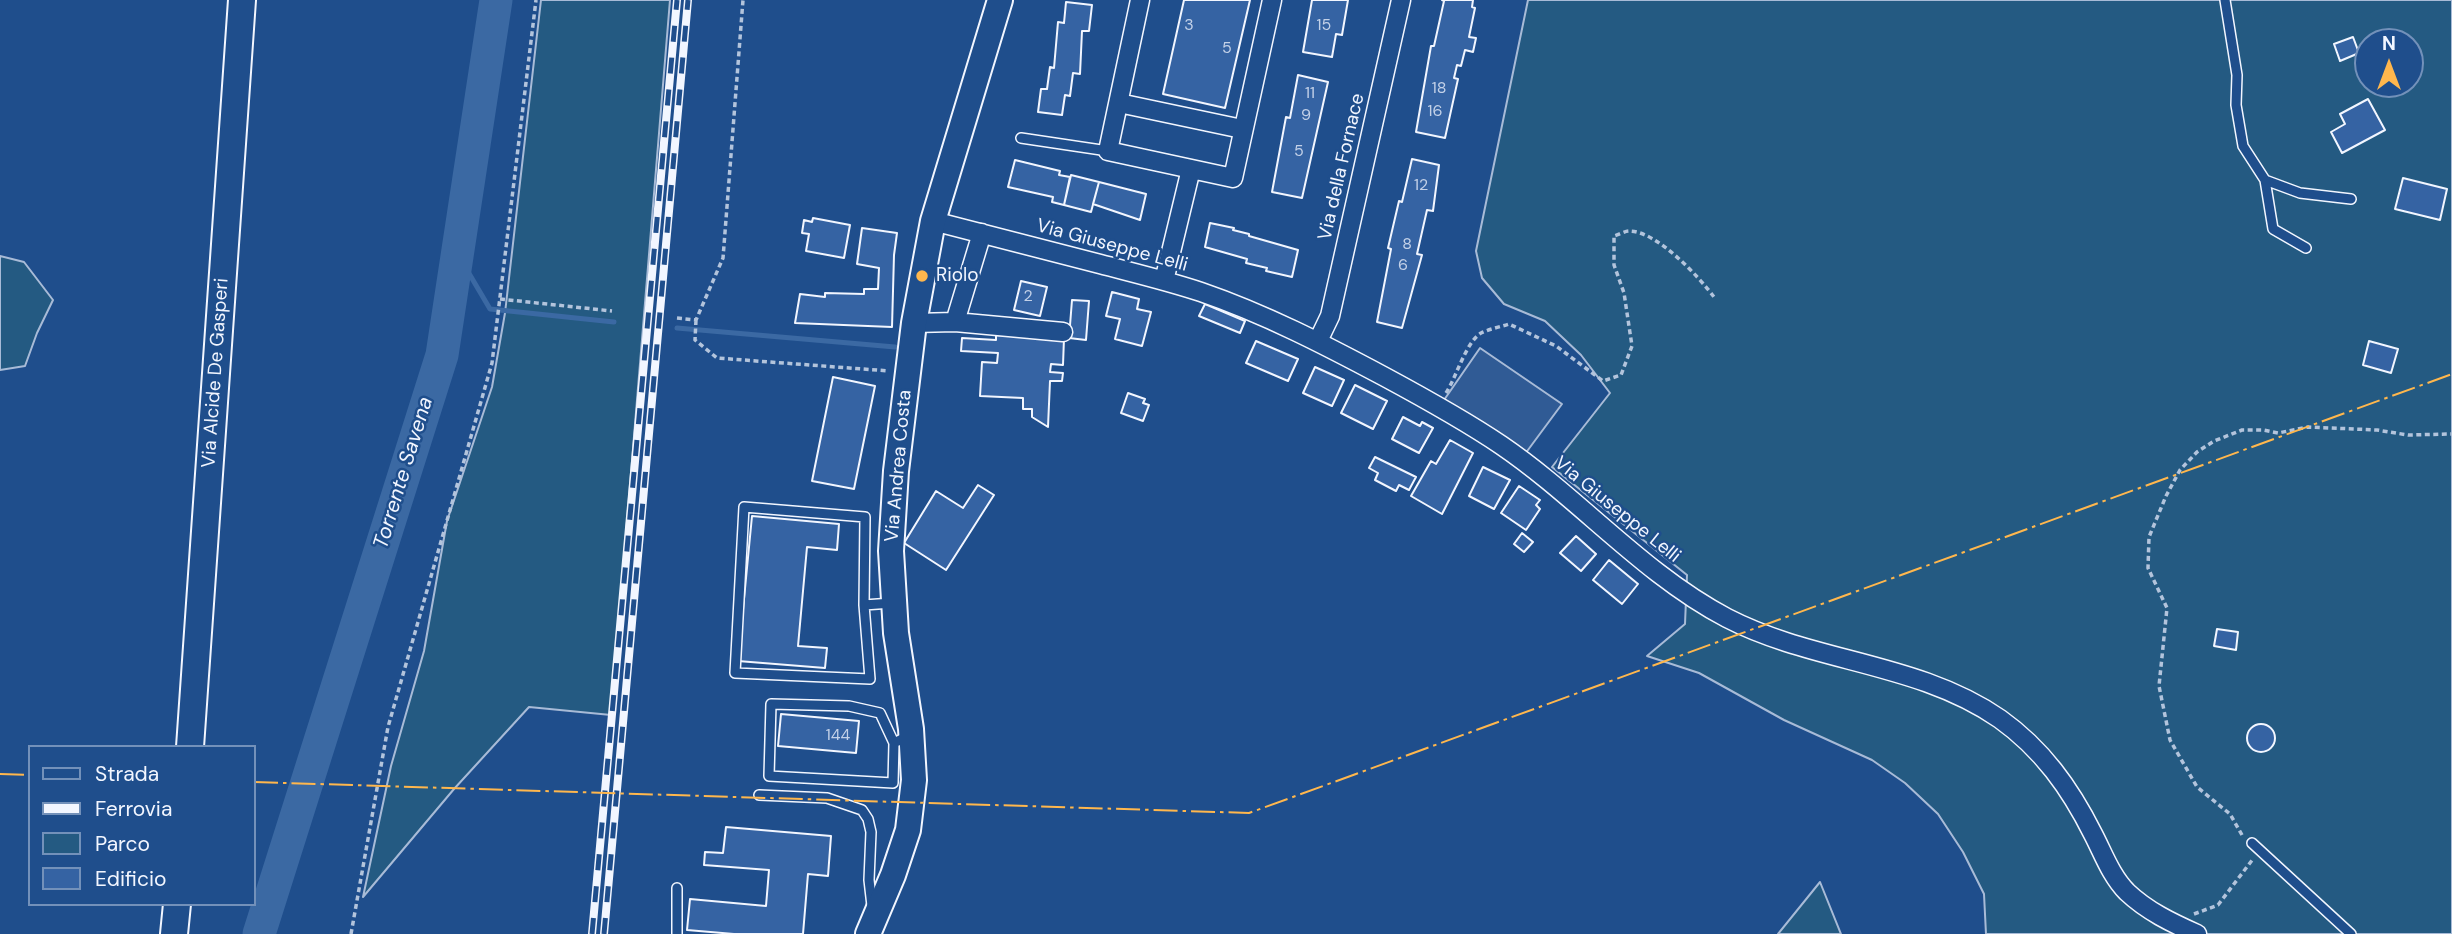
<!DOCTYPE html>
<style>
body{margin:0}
#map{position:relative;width:2452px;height:934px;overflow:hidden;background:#1f4e8c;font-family:"DM Sans",sans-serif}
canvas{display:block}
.legend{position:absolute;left:28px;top:745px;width:228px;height:161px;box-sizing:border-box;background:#1f4e8c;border:2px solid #7391ba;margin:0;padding:9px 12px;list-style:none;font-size:21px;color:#f2f6ff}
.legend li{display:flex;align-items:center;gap:14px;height:35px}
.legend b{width:35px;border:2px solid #7391ba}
.north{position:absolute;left:2354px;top:28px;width:70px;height:70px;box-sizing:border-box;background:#1f4e8c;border:2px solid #7391ba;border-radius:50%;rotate:0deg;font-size:19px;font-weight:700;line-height:28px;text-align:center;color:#f2f6ff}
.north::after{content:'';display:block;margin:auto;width:24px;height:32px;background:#ffb74d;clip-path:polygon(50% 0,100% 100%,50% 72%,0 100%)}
</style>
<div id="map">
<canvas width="2452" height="934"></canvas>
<ul class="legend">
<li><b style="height:9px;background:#1f4e8c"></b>Strada</li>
<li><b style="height:9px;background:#f2f6ff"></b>Ferrovia</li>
<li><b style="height:19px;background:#245a82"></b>Parco</li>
<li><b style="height:19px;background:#3563a3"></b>Edificio</li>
</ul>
<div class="north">N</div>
</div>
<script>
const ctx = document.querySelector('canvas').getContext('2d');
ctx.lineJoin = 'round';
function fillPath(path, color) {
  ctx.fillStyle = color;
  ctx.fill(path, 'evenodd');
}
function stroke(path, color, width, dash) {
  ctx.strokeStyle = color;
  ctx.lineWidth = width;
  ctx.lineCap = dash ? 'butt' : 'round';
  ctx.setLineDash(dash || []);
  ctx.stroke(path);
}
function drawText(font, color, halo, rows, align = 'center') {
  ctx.font = font + ' "DM Sans",sans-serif';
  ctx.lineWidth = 5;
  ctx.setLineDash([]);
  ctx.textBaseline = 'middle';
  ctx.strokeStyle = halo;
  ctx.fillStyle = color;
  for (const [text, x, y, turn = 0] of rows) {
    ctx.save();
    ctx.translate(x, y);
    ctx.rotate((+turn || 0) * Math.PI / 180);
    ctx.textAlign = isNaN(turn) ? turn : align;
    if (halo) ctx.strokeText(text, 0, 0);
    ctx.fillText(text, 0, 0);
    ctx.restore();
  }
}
const green = new Path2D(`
 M541,0h129l-59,715 -82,-8 -75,82 -91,108 28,-131 33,-115 23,-130 45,-134 13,-74z
 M1528,0h924v934h-466l-2,-40 -21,-42 -25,-38 -33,-31 -33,-23 -88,-40 -85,-47 -52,-17 38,-32 2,-49 -135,-108 58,-74 -29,-38 -36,-34 -41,-17 -22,-26 -6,-27zM2368,42h42v42h-42z
 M0,256l24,6 29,38 -16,33 -12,33 -25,4z
 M1820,882l21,52h-63z`);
fillPath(green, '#245a82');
stroke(green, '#a8bbd7', 2);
const parking = new Path2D(`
 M1480,348l82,56 -37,50 -81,-54z`);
fillPath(parking, '#305b95');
stroke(parking, '#a8bbd7', 2);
stroke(new Path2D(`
 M457,253l33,56 124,13
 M677,328l218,19`), '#3b69a3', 5);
stroke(new Path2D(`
 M259,934l183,-579 54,-355`), '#3b69a3', 33);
const building = new Path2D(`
 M1184,0h66l-25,108 -62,-14z
 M1312,0h36l-6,35 -6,-1 -4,23 -29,-5z
 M1442,0h31l-1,7 3,1 -6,29 7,1 -3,14 -8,-2 -4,16 -4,-1 -3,13 4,1 -13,59 -29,-6 15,-86h3l10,-45z
 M1066,2l26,3 -3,26h-7l-2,43 -7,-1 -3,23 -5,-1 -3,20 -24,-3 3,-23h6l3,-22 4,1 4,-46 6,1z
 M2353,37l6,16 -19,8 -6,-17z
 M1298,75l30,7 -26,116 -30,-6 14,-75 4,1z
 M2368,99l17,31 -43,23 -11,-21 14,-8 -5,-10z
 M1412,159l27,6 -6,46 -6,-1 -10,44 5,1 -20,73 -25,-6 14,-73 -3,-1 11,-47 3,1z
 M1015,160l45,11 -1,4 11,2 -6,28 -12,-3 1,-5 -45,-10z
 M1071,175l28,7 -8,30 -27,-7z
 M2403,178l44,11 -7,31 -45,-11z
 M1099,182l47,12 -6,26 -47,-16z
 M813,218l37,7 -6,33 -38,-7 3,-17 -7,-1 2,-13 8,2z
 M1210,223l24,5 -1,2 16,4v2l49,14 -6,27 -26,-6 1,-3 -21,-5 1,-4 -42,-12z
 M862,228l35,5 -3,22 -2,72 -97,-4 5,-29 25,3v-4l39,1v-5h14l1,-21 -22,-4z
 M1021,281l26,6 -7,29 -26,-6z
 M1112,292l27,7 -2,10 14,3 -9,34 -27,-7 5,-20 -14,-3z
 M1072,300l17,1 -3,39 -17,-2z
 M1205,304l40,17 -5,12 -41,-17z
 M996,335l68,3 -1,27 -12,-1 -1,8 13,1 -1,8h-12l-2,46 -16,-10v-8h-9v-11l-43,-2 2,-34 15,1 1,-10 -37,-2 1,-13 34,2z
 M1256,341l42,18 -10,22 -42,-18z
 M2369,341l29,8 -7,24 -28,-8z
 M1315,367l29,13 -12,26 -29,-13z
 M833,377l42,9 -21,103 -42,-8z
 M1355,385l32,16 -14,28 -32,-16z
 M1128,393l17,6 -2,4 6,2 -6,16 -22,-8z
 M1403,417l17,9 2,-4 11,6 -14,25 -27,-14z
 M1450,440l23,13 -31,61 -31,-18 20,-35 5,3z
 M1375,457l41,20 -7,13 -10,-5 -3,6 -21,-11 3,-7 -9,-5z
 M1483,467l27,13 -16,29 -25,-13z
 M978,485l16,10 -48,75 -42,-27 32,-52 27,17z
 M1519,486l21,14 -4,5 4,4 -14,21 -25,-17z
 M752,516l87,8 -2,26 -30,-3 -9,99 29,2 -2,20 -87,-7z
 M1522,533l11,9 -9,10 -10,-8z
 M1576,536l20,18 -15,17 -21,-18z
 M1609,560l29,24 -16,20 -29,-24z
 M2217,629l21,3 -2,18 -22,-4z
 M781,714l78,7 -3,32 -78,-7z
 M2247 738a14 14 0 1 1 28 0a14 14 0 1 1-28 0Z
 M726,827l105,9 -3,40 -20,-2 -5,60h-69l-47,-4 3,-31 76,7 3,-36 -65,-5 1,-13 18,1z`);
fillPath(building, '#3563a3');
stroke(building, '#f2f6ff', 2);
const service = new Path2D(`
 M2225,0l12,75 -1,30 7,41 22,34 35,13 51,6
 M1021,138l87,13
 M2265,180l8,49 33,19
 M864,605l1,-88 -121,-10 -9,166 135,6 -6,-74 28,-2
 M894,743l-14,-30 -31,-7 -78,-2 -2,72 124,7 1,-40 16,-8
 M759,795l68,3 35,12 6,9 3,13 -2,48 3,26
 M2252,843l99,91
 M677,934v-46`);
const minor = new Path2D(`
 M1140,0l-32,151 125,27 39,-178
 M1119,103l123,26
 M933,221c56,14 111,29 167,43 34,9 68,17 101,28 64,22 124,53 184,85 39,21 79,43 116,68 78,53 142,129 226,173 87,45 191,44 273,101 42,30 70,69 93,115 10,19 18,42 34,58 20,19 45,31 70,42
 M1164,281l27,-112
 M955,322l27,-89
 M914,323l41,-1 108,10
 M1318,341l12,-25 71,-316`);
const secondary = new Path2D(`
 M868,934l25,-59 15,-45 6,-50 -3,-51 -15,-96 -5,-82 5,-80 18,-148 19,-102 67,-221`);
const primary = new Path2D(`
 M190,747l52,-747
 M174,934l3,-30`);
stroke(service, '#f2f6ff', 12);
stroke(minor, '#f2f6ff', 21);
stroke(secondary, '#f2f6ff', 28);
stroke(primary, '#f2f6ff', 30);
stroke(new Path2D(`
 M500,299l112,12
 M677,318l19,2 27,-62 20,-258
 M696,320l-1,20 22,18 172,13
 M1446,393c10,-15 20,-51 35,-60 8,-4 19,-6 28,-9l47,22 47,35 18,-6 11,-29 -8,-53 -10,-28v-29c4,-1 11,-5 15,-5 28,0 70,46 85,66
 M2242,835l-12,-21 -33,-27 -27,-47 -11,-54 8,-78 -19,-40 1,-31 17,-41 14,-26 17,-18 17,-11 28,-11h21l15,3 30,-6 69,3 31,5 44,-1
 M2194,914l24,-9 35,-46
 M351,934l37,-207 104,-364 44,-363`), '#b3c4dc', 3.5, [5, 3.5]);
stroke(service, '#1f4e8c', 9);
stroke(minor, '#1f4e8c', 18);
stroke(secondary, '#1f4e8c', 24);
stroke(primary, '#1f4e8c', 26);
const rail = new Path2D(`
 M592,934l85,-934
 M604,934l84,-934`);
stroke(rail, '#f2f6ff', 8);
stroke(rail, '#1f4e8c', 5, [16]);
stroke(new Path2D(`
 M0,774l30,1
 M254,782l995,31 1203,-439`), '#ffb74d', 2, [24, 5, 3.5, 5]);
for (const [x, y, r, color] of [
 [922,276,7,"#ffb74d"]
]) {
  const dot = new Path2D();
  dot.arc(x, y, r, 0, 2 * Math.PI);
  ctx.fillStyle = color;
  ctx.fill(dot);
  stroke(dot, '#1f4e8c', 2.5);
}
drawText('16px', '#c3d1e8', null, [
 ["3",1189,26],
 ["15",1324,26],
 ["5",1227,49],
 ["18",1439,89],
 ["11",1310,94],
 ["16",1435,112],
 ["9",1306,116],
 ["5",1299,152],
 ["12",1421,186],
 ["8",1407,245],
 ["6",1403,266],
 ["2",1028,297],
 ["144",838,736]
]);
drawText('19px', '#f2f6ff', '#1f4e8c', [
 ["Via della Fornace",1342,167,-77],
 ["Via Giuseppe Lelli",1112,246,15],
 ["Via Alcide De Gasperi",216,373,-86],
 ["Via Andrea Costa",899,466,-85],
 ["Via Giuseppe Lelli",1617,510,39]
]);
drawText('19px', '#f2f6ff', '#1f4e8c', [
 ["Riolo",936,276]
], 'left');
drawText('italic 21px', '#f2f6ff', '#1f4e8c', [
 ["Torrente Savena",404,473,-73]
]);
</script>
